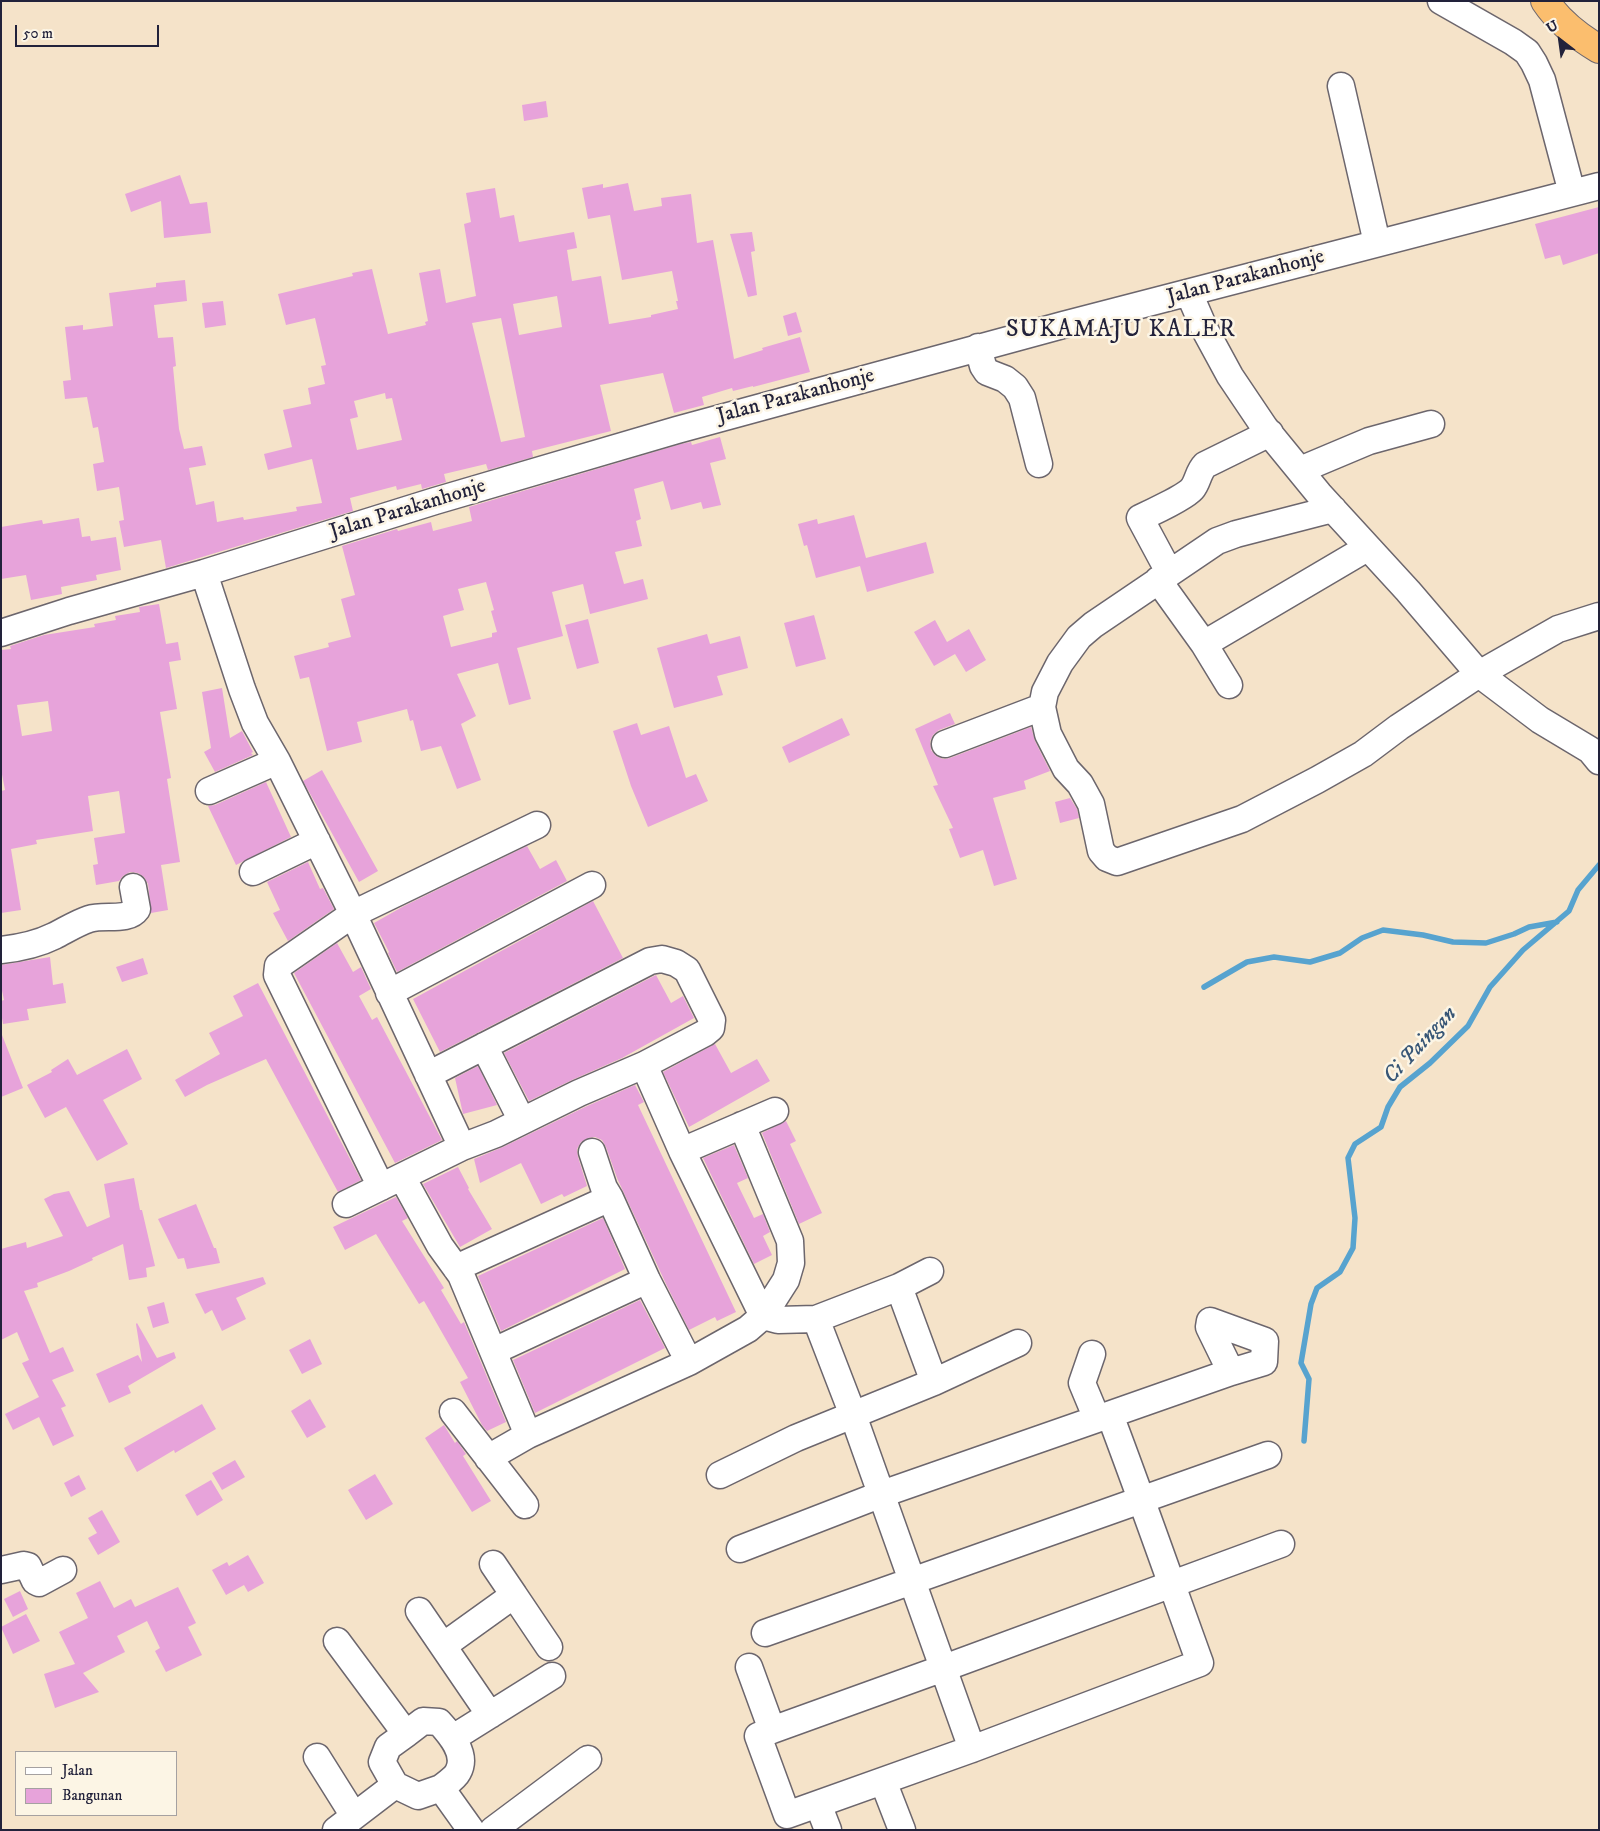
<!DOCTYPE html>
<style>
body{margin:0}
#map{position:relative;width:1600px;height:1831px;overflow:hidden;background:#f5e3c9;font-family:"IM FELL DW Pica",serif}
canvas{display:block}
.frame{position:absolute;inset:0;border:2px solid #22223b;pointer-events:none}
.legend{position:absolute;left:15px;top:1751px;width:162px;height:65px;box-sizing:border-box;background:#fcf5e5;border:1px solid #a5a1a1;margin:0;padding:6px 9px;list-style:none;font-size:15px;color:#22223b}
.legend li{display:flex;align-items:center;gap:10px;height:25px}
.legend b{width:25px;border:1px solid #a5a1a1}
.north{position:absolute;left:1535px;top:15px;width:50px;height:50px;-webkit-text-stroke:4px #fcf5e5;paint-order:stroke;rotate:330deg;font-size:14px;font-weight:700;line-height:20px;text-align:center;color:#22223b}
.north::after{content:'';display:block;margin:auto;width:18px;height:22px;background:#22223b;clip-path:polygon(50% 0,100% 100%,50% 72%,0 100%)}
.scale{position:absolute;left:15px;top:25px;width:144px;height:22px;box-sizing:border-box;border:2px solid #22223b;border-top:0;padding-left:6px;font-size:15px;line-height:18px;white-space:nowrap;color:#22223b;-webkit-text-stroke:4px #fcf5e5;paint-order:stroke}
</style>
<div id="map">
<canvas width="1600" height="1831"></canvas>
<div class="frame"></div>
<ul class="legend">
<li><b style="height:6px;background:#fff"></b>Jalan</li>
<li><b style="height:14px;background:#e7a3da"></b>Bangunan</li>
</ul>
<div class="north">U</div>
<div class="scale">50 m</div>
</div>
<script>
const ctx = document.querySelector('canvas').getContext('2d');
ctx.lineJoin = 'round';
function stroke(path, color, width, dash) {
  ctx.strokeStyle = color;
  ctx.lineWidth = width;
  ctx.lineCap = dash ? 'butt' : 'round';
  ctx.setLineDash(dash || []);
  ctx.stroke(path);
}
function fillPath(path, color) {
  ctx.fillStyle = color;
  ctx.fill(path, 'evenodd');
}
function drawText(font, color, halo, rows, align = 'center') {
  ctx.font = font + ' "IM FELL DW Pica",serif';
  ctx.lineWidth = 5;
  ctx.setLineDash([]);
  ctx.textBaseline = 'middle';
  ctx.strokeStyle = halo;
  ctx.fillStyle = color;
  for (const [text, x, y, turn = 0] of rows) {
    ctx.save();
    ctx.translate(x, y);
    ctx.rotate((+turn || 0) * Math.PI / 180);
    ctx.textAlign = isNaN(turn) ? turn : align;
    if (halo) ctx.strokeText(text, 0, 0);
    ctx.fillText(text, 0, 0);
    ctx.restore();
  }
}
stroke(new Path2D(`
 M1204,987l43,-25 27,-5 36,5 30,-9 22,-15 21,-8 40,5 30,7 33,1 28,-9 15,-7 28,-5
 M1304,1441l5,-62 -8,-16 10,-59 6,-16 23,-16 13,-24 2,-30 -7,-60 7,-14 26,-17 7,-20 12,-20 30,-24 38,-37 22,-39 33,-37 46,-39 9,-21 21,-25`), '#57a3cf', 5.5);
fillPath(new Path2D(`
 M546,101l2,16 -24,4 -2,-16z
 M180,175l10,29 17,-2 4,31 -47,5 -3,-37 -30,11 -6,-18z
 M628,183l6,28 28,-5 -1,-8 30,-4 6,49 16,-3 21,119 29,-9 -1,-2 38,-11 10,35 -57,15v-1l-20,5 -1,-3 -30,9 2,8 -30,8 -11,-40 -63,12 11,46 -79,20 1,6 -45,13 -2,-6 -42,10 2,8 -24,7 -1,-5 -24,6 -1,-4 -46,12 3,13 -187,57 -5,-28 -37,7 -5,-26 5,-1 -5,-33 -22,4 -4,-27 11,-2 -6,-35 -5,1 -6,-31 -22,2 -2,-18 8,-1 -6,-53 18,-2v5l30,-4 -4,-33 47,-6v-4l29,-3 2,21 -33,4 4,33 15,-1 3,29 -3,1 6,62 5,20 18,-3 4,19 -17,3 7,37 18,-4 3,21 26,-5 1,3 53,-9 -1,-4 26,-4 -10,-44 -44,11 -4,-16 28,-7 -9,-37 28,-6 -3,-16 17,-4 -4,-18 5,-1 -11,-47 -29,7 -8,-31 75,-18 -1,-3 20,-4 16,65 38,-9 -1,-3 3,-1 -9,-48 21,-4 6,34 30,-7 -12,-72 7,-2 -5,-29 29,-5 5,30 14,-3 5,27 55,-10 3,16 -10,2 5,31 29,-5 8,48 42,-7v-2l27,-6 -2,-8h2l-6,-30 -50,9 -12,-65 -22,4 -6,-31 21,-4v4zM557,296l5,31 -43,8 -6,-31zM501,318l24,119 -24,5 -29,-119zM385,393l1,6 6,-1 10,42 -45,10 -7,-31 8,-2 -4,-16z
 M1599,207v46l-36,12 -3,-10 -15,4 -10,-35z
 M752,232l3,19 -4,1 6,43 -9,2 -18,-63z
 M223,301l3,24 -21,3 -3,-25z
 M796,312l6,20 -14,4 -5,-20z
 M720,437l6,22 -16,4 11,42 -18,4 -2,-7 -30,8 -8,-29 -29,8 7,30 -5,2 6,25 -27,6 9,32 19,-5 5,20 -58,15 -7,-30 -31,8 11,44 -46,12 14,51 -22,6 -11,-42 -41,11 19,42 -15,8 20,56 -24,9 -16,-43 -20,5 -8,-31 -3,1 -3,-12 -50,13 5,20 -35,9 -18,-74 -9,2 -6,-23 35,-9 -1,-4 23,-6 -10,-38 14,-4 -13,-49 55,-17 1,2 33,-9 2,9 39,-10 -3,-14 212,-63 10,-2 1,3zM486,582l8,28 -3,1 6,21 -5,1v4l-41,10 -8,-31 21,-6 -6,-21z
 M854,515l12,43 60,-16 8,31 -67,19 -7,-26 -44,12 -9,-33 -3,1 -6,-22 19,-5 1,5z
 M79,518l3,19 8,-1 1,5 25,-4 5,33 -25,5 1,5 -36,7 1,7 -31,6 -5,-25 -25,4v-52l41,-7 1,4z
 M159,604l7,40 12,-2 3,18 -12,2 8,47 -17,3 11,66 -4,1 13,83 -19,3 7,45 -17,3 -3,-29 -4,-7 -6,-4 -8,-1 -7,4 -4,5 -23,4 -3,-20 5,-1 -4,-26 31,-5 -6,-42 -31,5 5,35 -57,9 1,4 -26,5 10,61 -20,3v-122l4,-1 -4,-21v-119l10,-1 -1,-3 34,-11 51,-8 -1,-3 22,-4 -1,-4 25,-4 -1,-5zM48,701l4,30 -30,5 -5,-31z
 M814,615l12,44 -30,8 -12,-44z
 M588,619l11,44 -22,6 -12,-44z
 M935,620l12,22 22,-13 17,31 -20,12 -11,-18 -21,12 -20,-34z
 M707,634l3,10 30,-8 8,32 -31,8 6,19 -49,13 -17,-60z
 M222,688l8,50 12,-7 11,21 -2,1 2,2 -38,17 -11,-20 7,-4 -9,-56z
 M950,713l5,11 -16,6 -6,5 -3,6 1,9 5,6 7,3 7,-1 81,-31 4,14 15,30 -26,10 2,8 -33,9 24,81 -23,7 -11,-36 -23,8 -11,-29 4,-1 -20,-42 5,-1 -23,-56z
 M842,718l8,17 -61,28 -7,-16z
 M637,723l4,12 28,-9 17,52 10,-4 12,27 -60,26 -17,-41 -18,-55z
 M322,770l56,101 -19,11 -56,-101z
 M266,782l25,55 -55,28 -28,-59 7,-1z
 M1070,798l7,11 2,9 -19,5 -5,-21z
 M527,846l13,23 16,-9 11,21 -170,91 -9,-19 1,-1 -15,-29 30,-17z
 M308,862l12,27 3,-1 11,21 -46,32 -15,-28 7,-3 -13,-28z
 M593,901l30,57 -183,94 -27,-53z
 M337,943l16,29 8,-5 10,22 -12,7 13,24 5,-3 65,123 -47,23 -101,-190z
 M50,957l3,28 10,-2 3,20 -39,6 2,11 -26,4 -2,-12v-11l3,-1 -3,-14v-21z
 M143,958l5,16 -26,8 -6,-15z
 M656,975l15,28 12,-7 11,22 -72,40 -50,22 -43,21 -25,-48z
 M258,983l103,197 -23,12 -72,-133 -59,26 -22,12 -10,-17 45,-26 -11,-21 34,-17 -10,-20z
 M2,1035l21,53 -22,9v-61z
 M715,1044l16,29 26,-14 13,22 -81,46 -26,-55z
 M127,1049l15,30 -39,21 25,44 -31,17 -31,-54 -21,11 -18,-33 25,-13 -1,-2 17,-11 9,16z
 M478,1066l19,39 -34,9 -8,-36z
 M635,1085l9,17 -6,3 98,207 -19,9 -2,-4 -26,13 -23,-46 -49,-106 -11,-31 -4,-7 -7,-3 -7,1 -7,4 -4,7 1,8 9,29 -23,11 -2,-3 -21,10 -20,-41 -41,20 -6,-24 29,-12 82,-40z
 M786,1121l10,20 -6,3 32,69 -23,11 -37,-91z
 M734,1145l14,33 -11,5 17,35 9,-4 7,18 -7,4 9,19 -18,9 -51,-106z
 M458,1167l11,21 -1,1 24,40 -32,18 -37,-63z
 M134,1178l6,32h2l13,56 -9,2 1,9 -18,3 -6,-36 -31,14 1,2 -24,11 -32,12 1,4 -14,4 26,62 13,-6 11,24 -22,9 14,26 -5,2 13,28 -21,10 -14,-29 -26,13 -8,-16 34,-17 -17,-34 7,-3 -12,-28 -16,8v-91l25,-7 1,6 36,-12 -19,-37 10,-5 15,-3 18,36 23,-10 -6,-33z
 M396,1197l12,21 -6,3 42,67 -3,2 20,34 3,-2 42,100 -19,9 -5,-6 -22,-43 8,-4 -44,-77 -5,3 -43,-70 -31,16 -12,-23z
 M196,1204l18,44h2l4,15 -33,6 -3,-11 -6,1 -20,-40z
 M603,1218l22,51 -124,62 -23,-55z
 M263,1277l3,7 -30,14 10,21 -24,12 -10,-21 -7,4 -10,-20z
 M640,1300l25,48 -130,65 -22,-53z
 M164,1302l5,21 -16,5 -6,-21z
 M137,1323l20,35 17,-6 2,6 -48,28 3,7 -22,10 -13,-29 42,-19 4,7 -6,-38z
 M310,1339l12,25 -20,10 -13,-24z
 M310,1399l16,28 -19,11 -16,-27z
 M202,1404l14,25 -41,24 -1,-3 -37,22 -13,-24z
 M444,1425l11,18 2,-2 9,13 -3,2 28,45 -19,11 -47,-74z
 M235,1460l10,17 -23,13 -10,-17z
 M375,1474l18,30 -27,16 -18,-30z
 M79,1475l7,14 -15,8 -7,-14z
 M211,1480l12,20 -26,16 -12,-21z
 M102,1510l18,32 -22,13 -10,-17 9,-5 -9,-15z
 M248,1555l16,28 -16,9 -4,-7 -18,10 -14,-25 15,-8 2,4z
 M100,1581l14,27 17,-9 4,8 43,-20 18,36 -8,4 14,28 -36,17 -11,-21 5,-3 -13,-27 -30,15 8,16 -42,21 16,19 -44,16 -11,-34 31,-10 -16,-32 29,-14 -12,-25z
 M20,1591l8,18 -15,8 -9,-18z
 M26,1614l14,27 -27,13 -12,-27z`), '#e7a3da');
const minor = new Path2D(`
 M1441,1l72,41 14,10 7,11 8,17 30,113
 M1341,86l36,157
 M1189,293l16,37 25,46 35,52 54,66 89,97 71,83 61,46 50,30 9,11
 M978,347l5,19 4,6 18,7 10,8 7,11 17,66
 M1300,470l69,-29 62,-17
 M1333,509l-97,25 -19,7 -124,84 -14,12 -19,26 -15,29 -3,15 6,27 18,35 14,15 11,20 10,47 6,7 10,4 125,-43 75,-39 46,-26 36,-27 80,-53 79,-45 41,-13
 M1169,572l-29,-54c11,-5 45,-21 52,-29 6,-7 6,-17 13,-24l65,-32
 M204,573l38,116 13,34 22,38 76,153 109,233 34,-13 83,-41 65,-28 61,-32 6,-5 1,-8 -25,-50 -11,-7 -14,-4 -12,2 -222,114
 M1158,580l46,64
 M1,633l68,-22 135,-38 231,-72 242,-71 386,-105 536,-139
 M1229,685l-25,-41 163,-96
 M945,744l97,-37
 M209,791l68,-30
 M253,872l64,-31
 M1,950c18,-2 37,-6 53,-14 12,-6 23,-13 35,-17 15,-5 39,3 48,-10l-4,-22
 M389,993l203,-108
 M484,1046l38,75
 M644,1065l38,86 81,165 15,4 38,-1 37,96 119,334
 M682,1151l93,-40
 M592,1152l12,36 6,10
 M402,1177l38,69 21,29 67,160 161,-73 59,-33 15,-13 23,-36 5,-17 -1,-22 -48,-116
 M381,1187l-104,-212 1,-9 75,-52 184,-89
 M346,1204l116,-57
 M456,1268l154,-70 37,82 42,82
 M899,1287l35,95 84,-39
 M816,1319l83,-32 31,-16
 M494,1351l153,-71
 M453,1412l72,93
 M1110,1415c31,82 60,165 90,248l-228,86 -185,66 -29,-79 14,-6c170,-61 340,-123 509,-186
 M1097,1419l134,-47 -22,-45 1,-6 55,20 -1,21 -33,10
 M488,1458l40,-23
 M720,1475l76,-37 138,-56
 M740,1549l142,-55 215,-75 -15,-36 10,-29
 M1,1570l23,-5 4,1 7,15 4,2 24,-13
 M514,1595l35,52
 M419,1611l71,104
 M765,1633l503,-178
 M337,1641l69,93 -18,13 -6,15 13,23
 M443,1646l71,-51 -21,-31
 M749,1667l23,63
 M406,1734l17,-13 16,1c11,12 29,32 19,50 -3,6 -12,12 -17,16
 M453,1738l99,-62
 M317,1757l37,59
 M883,1781l19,49
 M818,1804l10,26
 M336,1830l59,-45 23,11 23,-8 30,42
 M493,1830l95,-71`);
const highway = new Path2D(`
 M1545,1c14,21 32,35 54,48`);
stroke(minor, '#6c666d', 29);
stroke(highway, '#6c666d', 30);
stroke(minor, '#fff', 26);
stroke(highway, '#fbbe6e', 28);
drawText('21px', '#22223b', '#fcf5e5', [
 ["Jalan Parakanhonje",1246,278,-15],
 ["Jalan Parakanhonje",796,397,-15],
 ["Jalan Parakanhonje",408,510,-17]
]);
drawText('italic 22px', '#375676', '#fcf5e5', [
 ["Ci Paingan",1421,1046,-47]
]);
ctx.letterSpacing = '1px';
drawText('24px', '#22223b', '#fcf5e5', [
 ["SUKAMAJU KALER",1121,331]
]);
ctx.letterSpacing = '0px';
</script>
